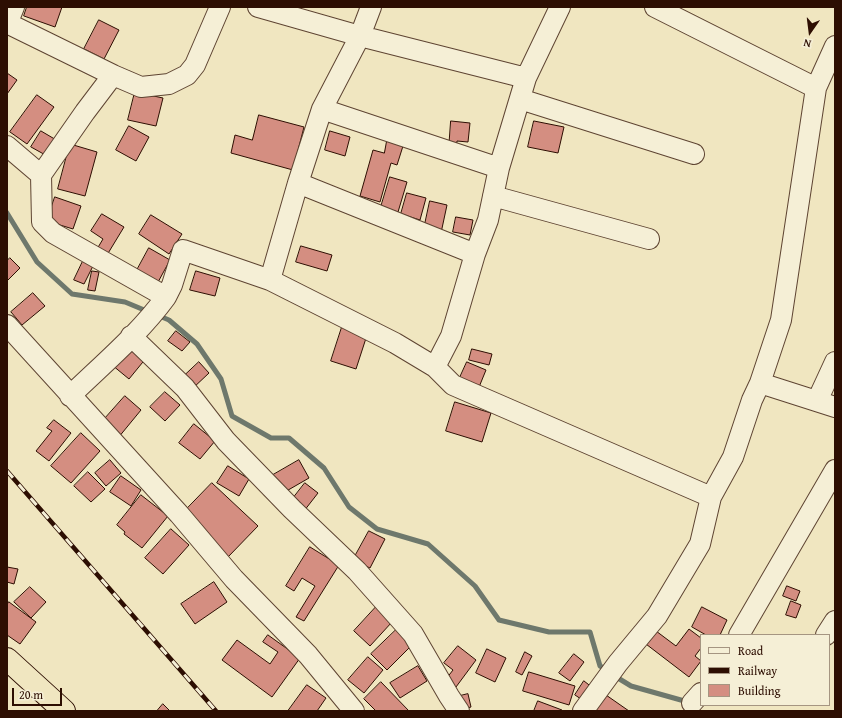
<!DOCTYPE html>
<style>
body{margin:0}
#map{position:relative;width:842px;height:718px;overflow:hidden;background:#f0e6c0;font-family:"Gentium Book Plus",serif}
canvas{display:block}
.frame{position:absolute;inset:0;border:8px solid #2d0e02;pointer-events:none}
.legend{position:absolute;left:700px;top:634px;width:130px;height:72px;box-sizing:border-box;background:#f5efd6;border:1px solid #a59581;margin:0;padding:5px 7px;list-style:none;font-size:12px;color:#2d0e02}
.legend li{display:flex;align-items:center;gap:8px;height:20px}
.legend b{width:20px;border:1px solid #a59581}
.north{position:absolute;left:790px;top:12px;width:40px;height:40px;-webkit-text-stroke:3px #f5efd6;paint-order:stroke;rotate:194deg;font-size:11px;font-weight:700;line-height:16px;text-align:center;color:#2d0e02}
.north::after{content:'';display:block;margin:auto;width:14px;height:18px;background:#2d0e02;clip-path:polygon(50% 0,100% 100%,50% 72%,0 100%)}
.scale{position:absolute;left:12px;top:688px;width:50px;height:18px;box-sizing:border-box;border:2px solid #2d0e02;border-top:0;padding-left:5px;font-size:12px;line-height:14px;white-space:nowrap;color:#2d0e02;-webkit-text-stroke:3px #f5efd6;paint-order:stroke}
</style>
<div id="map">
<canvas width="842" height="718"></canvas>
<div class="frame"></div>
<ul class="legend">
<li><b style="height:5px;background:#f5efd6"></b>Road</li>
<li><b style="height:5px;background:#2d0e02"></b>Railway</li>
<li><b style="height:11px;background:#d48e81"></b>Building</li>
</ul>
<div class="north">N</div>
<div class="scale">20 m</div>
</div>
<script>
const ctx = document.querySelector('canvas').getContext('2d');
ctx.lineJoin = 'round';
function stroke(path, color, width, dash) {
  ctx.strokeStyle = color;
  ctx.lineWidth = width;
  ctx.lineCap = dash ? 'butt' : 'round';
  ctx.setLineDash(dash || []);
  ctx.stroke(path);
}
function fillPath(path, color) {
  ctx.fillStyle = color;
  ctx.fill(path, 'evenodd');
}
stroke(new Path2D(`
 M7,213l30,49 35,32 53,8 24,10
 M157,315l12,5 28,24 24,35 11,37 39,22h18l35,30 25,39 28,22 51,15 47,42 24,34 50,12h41l10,34 7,4
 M613,675l18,11 57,16`), '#6e786c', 5);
const building = new Path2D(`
 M27,7h35l-7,20 -31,-11z
 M99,20l20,10 -15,29 -20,-10z
 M7,73l10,7 -10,14z
 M135,92l28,6 -7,28 -28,-6z
 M37,95l17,12 -27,37 -17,-12z
 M259,115l45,12 -11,43 -62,-17 4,-18 17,5z
 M451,121l19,2 -2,19 -11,-1 -1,8h-7z
 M534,121l30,6 -6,26 -30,-6z
 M129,126l20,11 -13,24 -20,-11z
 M41,131l17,10 -9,16 -18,-10z
 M330,131l20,6 -5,19 -20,-6z
 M387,141l16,5 -6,19 -6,-2 -11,39 -20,-6 13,-46 11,3z
 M70,144l27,8 -12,44 -27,-7z
 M390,177l17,5 -9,30 -17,-5z
 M407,193l19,5 -6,22 -19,-6z
 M55,197l26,9 -8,23 -26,-8z
 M430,201l17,4 -6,28 -17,-4z
 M102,214l22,13 -17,28 -10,-6 6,-10 -12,-8z
 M151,215l31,19 -13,20 -30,-20z
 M456,217l17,3 -3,15 -17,-3z
 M301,246l31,9 -5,16 -31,-9z
 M149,248l21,12 -13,24 -21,-12z
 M10,258l10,10 -13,13v-20z
 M84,259l10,5 -10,20 -10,-4z
 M92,271l7,1 -4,19 -7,-1z
 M196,271l24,7 -5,18 -25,-6z
 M33,293l12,13 -23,19 -11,-13z
 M343,324l25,8 -12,37 -25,-8z
 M176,331l14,11 -8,9 -14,-10z
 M129,343l18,14 -18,22 -17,-14z
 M472,349l20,5 -3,11 -20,-5z
 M199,362l10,11 -17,16 -10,-11z
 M467,362l19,8 -9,22 -20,-8z
 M165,392l15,13 -15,16 -15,-14z
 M125,396l16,14 -23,28 -17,-15z
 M455,402l36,11 -9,29 -36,-11z
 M54,420l17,13 -22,28 -13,-10 16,-20 -5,-3z
 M194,424l21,17 -15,18 -21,-16z
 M81,433l19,18 -29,32 -20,-17z
 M110,460l11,13 -15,13 -11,-13z
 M299,460l10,18 -26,15 -10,-18z
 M228,466l21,13 -10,17 -22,-13z
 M88,472l17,17 -14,13 -17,-16z
 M121,476l20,14 -10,16 -21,-14z
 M212,483l46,43 -30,31 -46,-43z
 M305,483l13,10 -14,18 -13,-10z
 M141,495l27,21 -26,32 -18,-14 1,-2 -8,-7z
 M171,529l18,16 -26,29 -18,-16z
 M369,531l16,8 -15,29 -17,-8z
 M310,547l29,18 -35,56 -8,-4 19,-31 -13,-8 -8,13 -8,-5z
 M7,567l11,2 -4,15 -7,-2z
 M214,582l13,20 -32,22 -14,-20z
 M787,586l13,5 -4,10 -13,-5z
 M30,587l16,15 -15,16 -17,-16z
 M791,601l10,4 -5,13 -10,-3z
 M9,602l27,20 -16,22 -13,-9v-30z
 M376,607l16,15 -22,24 -16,-15z
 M702,607l25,13 -7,15h-14l-14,-8z
 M652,628l24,18 13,-17 12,9v10l-6,8 6,5 -12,16 -47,-36z
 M396,630l16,15 -25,25 -16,-16z
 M268,635l32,23 -28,39 -50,-37 15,-20 33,24 8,-12 -15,-10z
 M458,646l18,14 -20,27 -10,-8 7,-9 -9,-7z
 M487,649l19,9 -11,24 -19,-9z
 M525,652l7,4 -10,19 -6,-3z
 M574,654l10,8 -14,19 -11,-8z
 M368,657l15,13 -19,23 -16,-13z
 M418,666l9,15 -27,17 -10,-15z
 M529,672l46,14 -6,19 -46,-14z
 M584,681l9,7 -9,13 -9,-6z
 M381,682l28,29h-33l-12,-12z
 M307,685l19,13 -9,13h-29z
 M468,694l3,13 -11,3 -4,-13z
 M606,695l23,16h-34z
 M538,701l24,9v1h-28z
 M163,704l7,7h-13z`);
fillPath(building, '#d48e81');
stroke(building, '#2d0e02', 1);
const minor = new Path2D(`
 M258,7l102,29 11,-29
 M655,7l161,81
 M7,23l106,52
 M7,24l7,-17
 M526,78l34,-71
 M520,99l174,55
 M322,109l177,59
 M7,146l34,29
 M298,183l177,71
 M493,196l156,43
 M270,280l28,-97 24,-74 38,-73 166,42 -27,90 -11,52 -13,34 -24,82 -16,31
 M166,297l6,-12 11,-35 87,30 125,63 40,24 18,18 258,112
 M7,325l172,189 55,65 74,76 46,56
 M131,336l54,52 41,53 66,68 65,62 56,63 36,62 10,15
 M760,383l75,24
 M70,396c33,-32 69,-62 96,-99l-113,-64 -11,-11 -1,-47 44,-63 28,-37 28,12 28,-3 18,-9 8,-10 25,-58
 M817,401l18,-39
 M739,635l96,-165
 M826,635l9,-14
 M692,703l9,-10
 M583,711l35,-48 39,-47 43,-72 11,-47 22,-40 19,-57 8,-17 21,-63 35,-232 19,-42`);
const trunk = new Path2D(`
 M7,659l57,52`);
stroke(minor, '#5e4432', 22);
stroke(trunk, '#2d0e02', 24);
stroke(minor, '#f5efd6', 20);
stroke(trunk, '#f0e6c0', 22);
const rail = new Path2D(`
 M7,471l209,240`);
stroke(rail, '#2d0e02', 4.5);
stroke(rail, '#f5efd6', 3, [9]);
</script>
